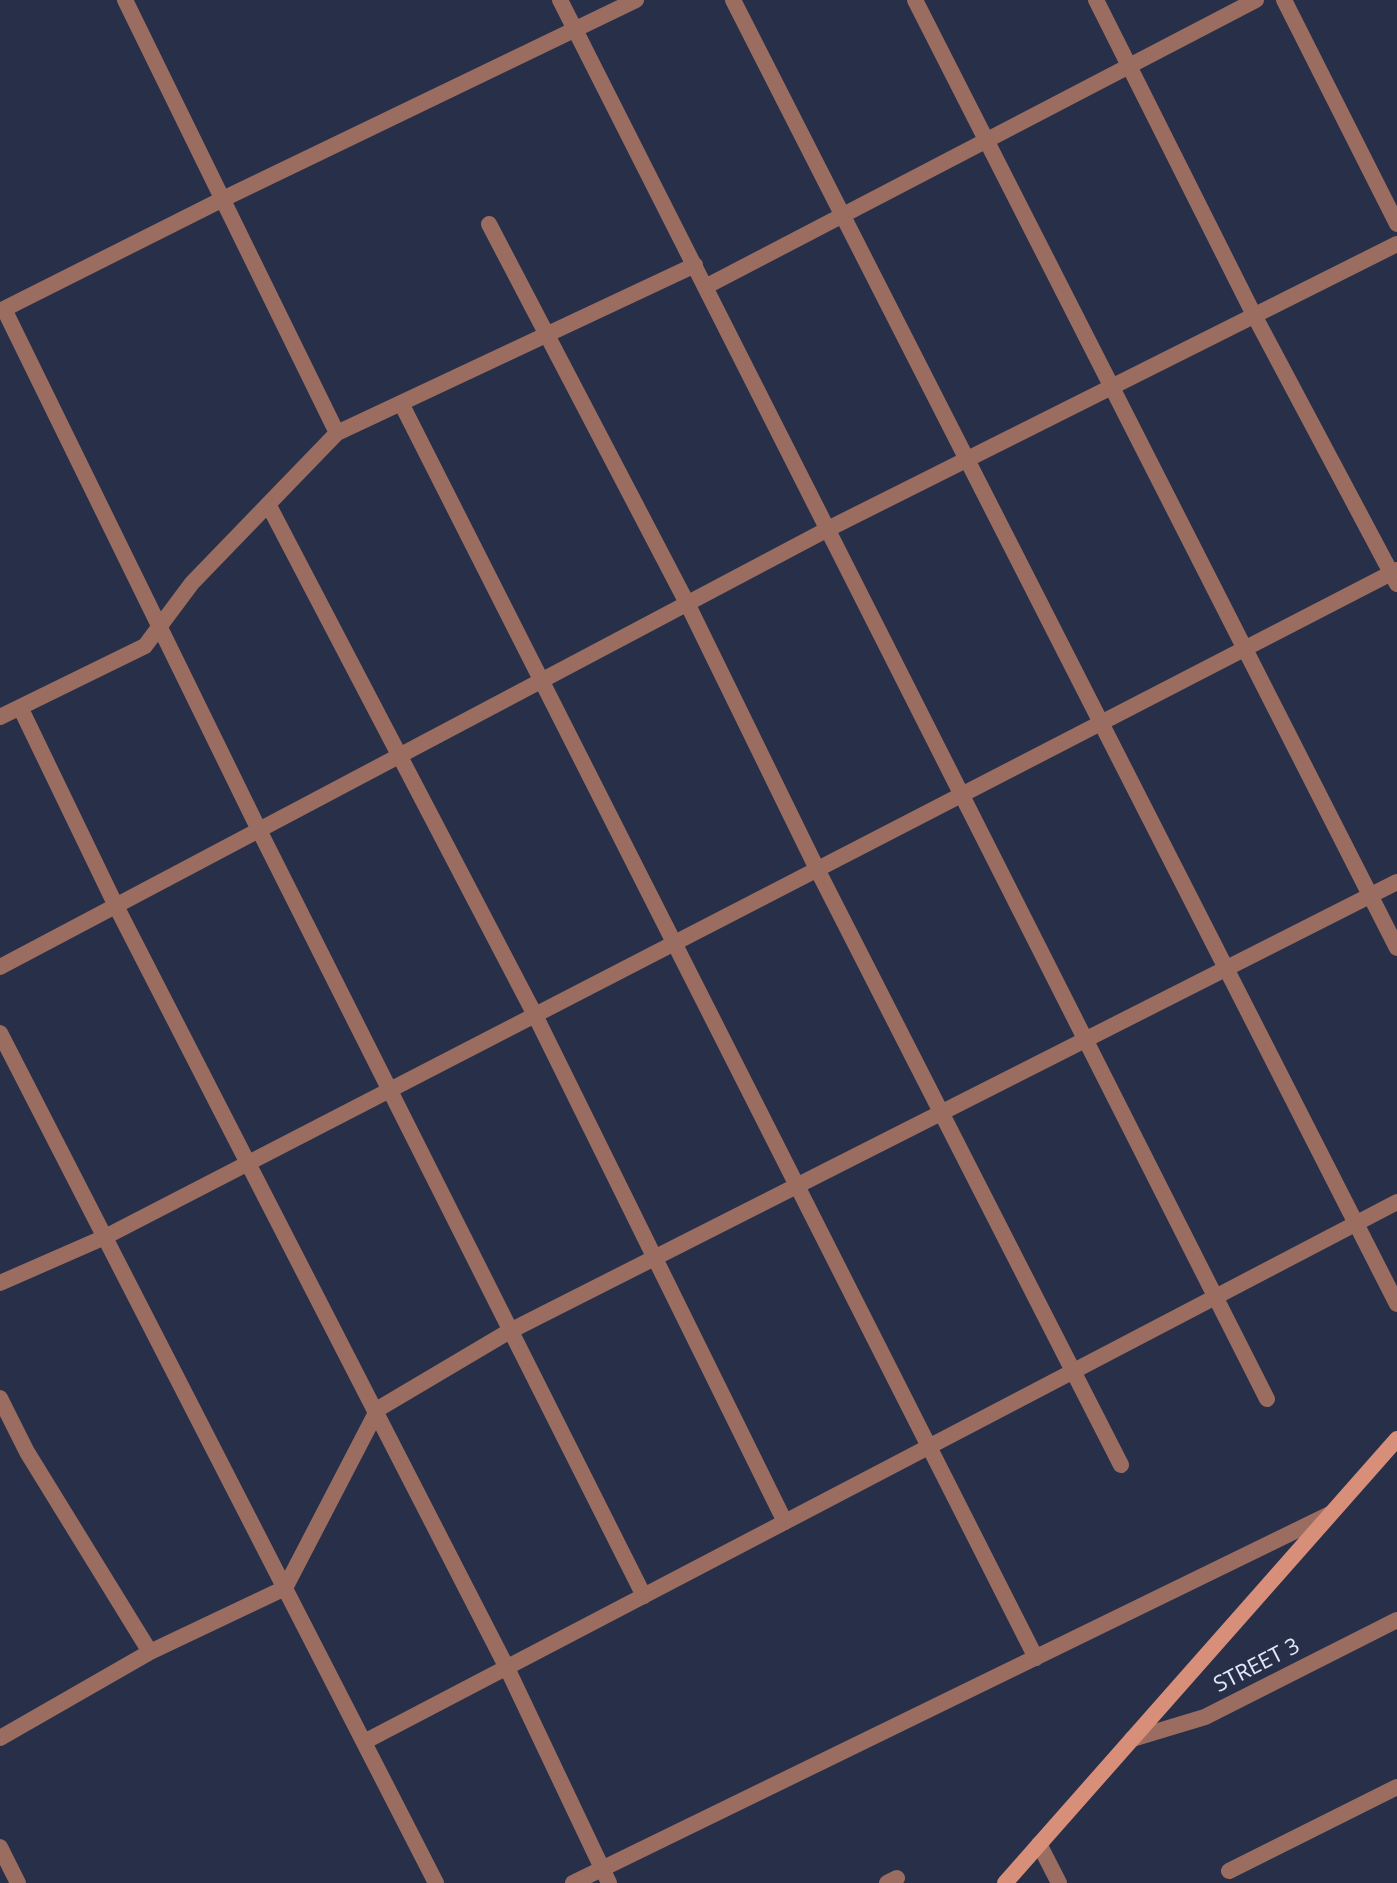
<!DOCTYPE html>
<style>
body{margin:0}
canvas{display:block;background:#272f49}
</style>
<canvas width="1397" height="1883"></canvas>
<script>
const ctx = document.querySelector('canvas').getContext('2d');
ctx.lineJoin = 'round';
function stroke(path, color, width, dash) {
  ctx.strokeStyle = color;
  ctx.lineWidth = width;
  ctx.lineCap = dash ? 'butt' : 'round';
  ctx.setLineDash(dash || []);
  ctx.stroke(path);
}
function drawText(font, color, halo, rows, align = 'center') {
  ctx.font = font + ' "Open Sans",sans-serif';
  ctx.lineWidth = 7;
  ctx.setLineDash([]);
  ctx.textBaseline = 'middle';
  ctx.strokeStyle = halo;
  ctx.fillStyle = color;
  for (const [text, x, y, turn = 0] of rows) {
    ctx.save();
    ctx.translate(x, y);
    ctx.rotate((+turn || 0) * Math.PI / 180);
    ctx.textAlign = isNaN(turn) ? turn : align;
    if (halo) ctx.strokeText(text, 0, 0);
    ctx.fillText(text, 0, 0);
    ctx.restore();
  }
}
stroke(new Path2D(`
 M125,0l212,433
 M560,0l707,1399
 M733,0l664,1304
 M915,0l482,948
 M1096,0l158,315 143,269
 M1284,0l113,224
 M489,224l198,379 130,266 304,596
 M705,287l551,-287
 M4,309l255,521 385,766
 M0,311l223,-112 413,-199
 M401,403l635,1255
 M268,504l267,511 250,507
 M20,707l96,199 391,762 102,215
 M0,717l145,-71 47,-63 145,-150 358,-168
 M0,967l828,-438 569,-285
 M0,1033l436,850
 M0,1283l105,-46 1292,-667
 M0,1398l27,54 123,200
 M0,1738l150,-86 135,-64 93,-179 130,-77 889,-450
 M1132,1739l73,-22 192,-97
 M364,1742l1033,-540
 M1039,1844l20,39
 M0,1847l18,36
 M1229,1871l168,-84
 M573,1883l757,-369
 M887,1883l10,-5`), '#9b6d60', 16);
stroke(new Path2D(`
 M1005,1883l392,-444`), '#d78f79', 16);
drawText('22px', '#e2e8f9', '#272f49', [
 ["STREET 3",1257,1666,-27]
]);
</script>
